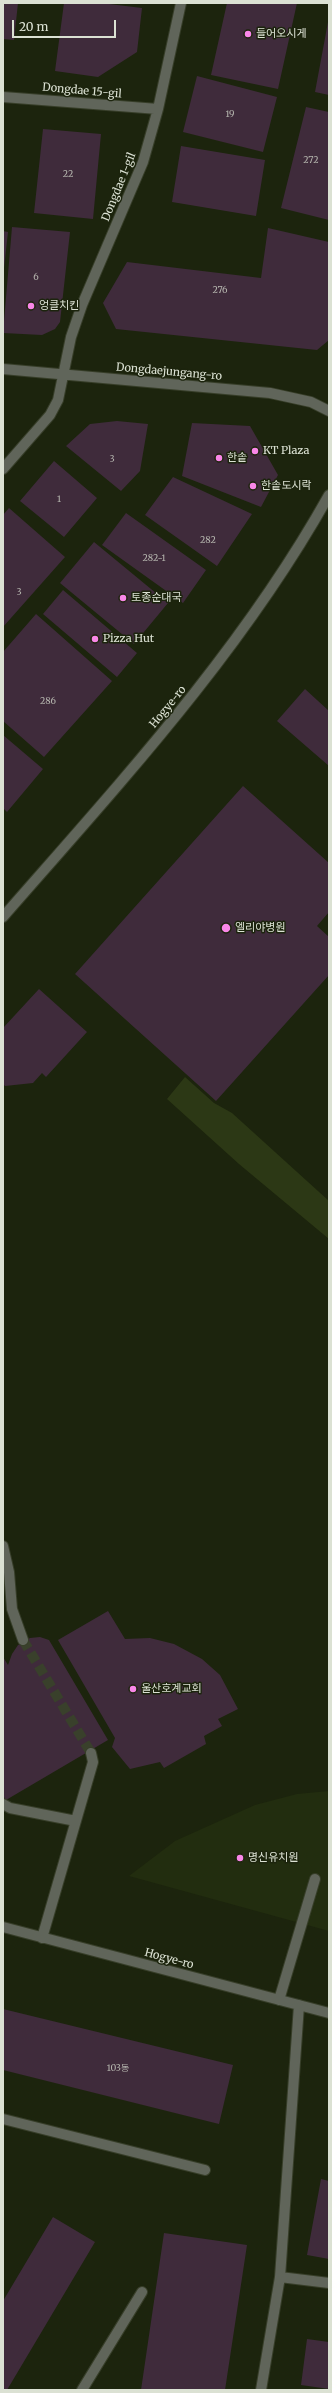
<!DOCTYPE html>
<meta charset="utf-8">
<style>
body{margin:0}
#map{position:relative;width:332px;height:2393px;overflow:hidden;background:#1c240d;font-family:Merriweather,serif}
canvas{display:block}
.frame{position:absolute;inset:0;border:4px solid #dbe1d3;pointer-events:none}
.scale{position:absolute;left:12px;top:20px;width:104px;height:18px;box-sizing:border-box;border:2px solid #dbe1d3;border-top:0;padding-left:5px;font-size:12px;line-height:14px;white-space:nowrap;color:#dbe1d3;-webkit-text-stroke:3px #1c240d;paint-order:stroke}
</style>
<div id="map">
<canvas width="332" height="2393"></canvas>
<div class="frame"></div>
<div class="scale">20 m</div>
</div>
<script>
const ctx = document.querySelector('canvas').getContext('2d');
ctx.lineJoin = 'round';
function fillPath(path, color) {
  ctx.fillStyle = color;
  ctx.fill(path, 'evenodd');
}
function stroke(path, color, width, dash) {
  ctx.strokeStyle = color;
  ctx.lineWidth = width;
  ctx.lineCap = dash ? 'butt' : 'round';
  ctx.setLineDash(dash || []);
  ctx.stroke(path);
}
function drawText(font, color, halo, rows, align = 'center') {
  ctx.font = font + ' Merriweather,"Noto Sans KR",serif';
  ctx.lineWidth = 3;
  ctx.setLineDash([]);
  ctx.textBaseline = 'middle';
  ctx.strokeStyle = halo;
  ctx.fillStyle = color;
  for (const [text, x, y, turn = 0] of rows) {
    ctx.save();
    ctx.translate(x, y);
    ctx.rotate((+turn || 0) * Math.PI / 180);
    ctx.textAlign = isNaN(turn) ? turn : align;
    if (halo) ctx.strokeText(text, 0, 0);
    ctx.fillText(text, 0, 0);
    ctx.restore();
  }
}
fillPath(new Path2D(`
 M329,1791v140l-200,-55 46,-35 80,-36 42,-11z`), '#222d0f');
fillPath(new Path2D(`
 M185,1077l29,26 18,10 97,88v38l-90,-75 -72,-65z`), '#2c3815');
fillPath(new Path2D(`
 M3,3h15l-4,37 -11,-1z
 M64,3h37l41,5 -5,44 -39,25 -43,-6z
 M227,3h70l-19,86 -67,-14z
 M328,22h1v73l-14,-3z
 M197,76l80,21 -14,55 -80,-20z
 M306,107l23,5v108l-48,-12z
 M43,129l58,5 -8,85 -59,-6z
 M181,146l84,14 -9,56 -84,-14z
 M12,227l58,5 -10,90 -5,7 -13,6 -39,-2z
 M268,228l61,14v98l-12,10 -201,-21 -13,-26 24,-41 134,16z
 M3,231l5,1 -4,36h-1z
 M117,421l31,3 -8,47 -19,20 -55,-45 24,-22z
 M192,423l58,3 28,49 -17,32 -79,-31z
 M54,461l43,37 -33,39 -44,-36z
 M173,477l79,37 -35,52 -72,-51z
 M9,508l56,49 -62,70v-112z
 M126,513l80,57 -23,33 -81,-58z
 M94,542l74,61 -34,41 -74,-61z
 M63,590l74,63 -20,24 -74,-63z
 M36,614l76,67 -68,76 -41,-36v-69z
 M305,689l24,22v55l-52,-45z
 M3,735l40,34 -36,43 -4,-4z
 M243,786l86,77v49l-12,14 12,11v38l-113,126 -141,-127z
 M39,989l48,43 -41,45 -4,-4 -9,10 -28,3 -2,-2v-56z
 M108,1611l17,28 25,-1 24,6 28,15 18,16 18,34 -20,10 4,7 -18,10 2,8 -42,24 -4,-6 -30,7 -18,-22 3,-9 -57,-98z
 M40,1637l9,3 59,100 -102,60 -3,-4v-139l5,8 4,-11 6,-9 12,-7z
 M3,2009l230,56 -14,59 -216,-54z
 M321,2179l8,2v78l-22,-4z
 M53,2217l42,25 -88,148h-4v-89z
 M164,2233l83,12 -22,145h-84z
 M307,2339l22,3v47l-28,-4z`), '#3f2b3b');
stroke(new Path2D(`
 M23,1640l68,113`), '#39402b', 10, [10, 5]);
const minor = new Path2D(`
 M3,97l155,12
 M3,369l267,24 41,9 18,9
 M3,469l47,-54 8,-15 13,-63 11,-32 61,-143 15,-53 23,-106
 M3,917c117,-134 239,-266 326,-422
 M3,1546l6,26 3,37 11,31
 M3,1804l7,4 66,13
 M3,1927l326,86
 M42,1938l51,-176 -2,-9
 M279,2000l36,-121
 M3,2119l202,51
 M280,2277l49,6
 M82,2390l60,-98
 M261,2390l19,-113 19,-272`);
stroke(minor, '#373e29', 12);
stroke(minor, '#60655a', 10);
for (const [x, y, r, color] of [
 [248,34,4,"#f987e8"],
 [31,306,4,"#f987e8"],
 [255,451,4,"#f987e8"],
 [219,458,4,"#f987e8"],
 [253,486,4,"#f987e8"],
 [123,598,4,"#f987e8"],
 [95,639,4,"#f987e8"],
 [226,928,5,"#f987e8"],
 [133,1689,4,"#f987e8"],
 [240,1858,4,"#f987e8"]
]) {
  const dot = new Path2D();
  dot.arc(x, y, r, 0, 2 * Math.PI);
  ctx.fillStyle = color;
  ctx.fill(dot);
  stroke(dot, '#1c240d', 1.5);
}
drawText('9px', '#b4b4ad', null, [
 ["19",230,114],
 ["272",311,160],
 ["22",68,174],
 ["6",36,277],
 ["276",220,290],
 ["3",112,459],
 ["1",59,499],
 ["282",208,540],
 ["282-1",154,558],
 ["3",19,592],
 ["286",48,701],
 ["103동",118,2068]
]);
drawText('11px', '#dbe1d3', '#1c240d', [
 ["들어오시게",256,34],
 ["엉클치킨",39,306],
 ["KT Plaza",263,451],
 ["한솥",227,458],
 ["한솥도시락",261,486],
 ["토종순대국",131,598],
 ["Pizza Hut",103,639],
 ["엘리야병원",235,928],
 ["울산호계교회",141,1689],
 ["명신유치원",248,1858]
], 'left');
drawText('11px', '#dbe1d3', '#1c240d', [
 ["Dongdae 15-gil",82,91,5],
 ["Dongdae 1-gil",119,187,-68],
 ["Dongdaejungang-ro",169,372,5],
 ["Hogye-ro",168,707,-51],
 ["Hogye-ro",169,1959,15]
]);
</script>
